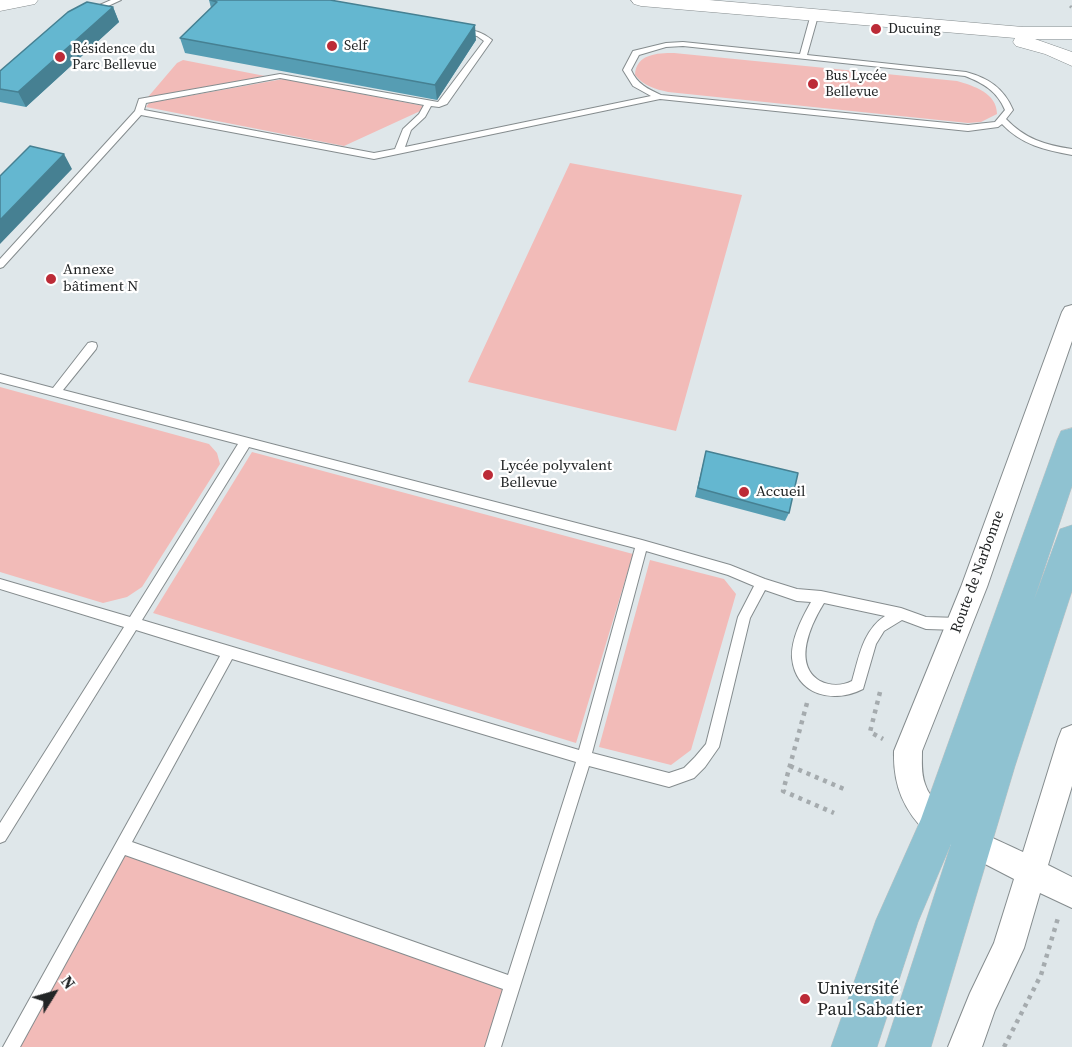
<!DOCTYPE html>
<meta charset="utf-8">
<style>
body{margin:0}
#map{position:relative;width:1072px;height:1047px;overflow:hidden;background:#dfe7ea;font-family:"Source Serif 4",serif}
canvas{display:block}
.north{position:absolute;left:24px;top:963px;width:60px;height:60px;-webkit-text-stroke:4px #fff;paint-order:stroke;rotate:53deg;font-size:16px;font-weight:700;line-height:24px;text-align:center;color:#222526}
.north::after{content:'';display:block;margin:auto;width:21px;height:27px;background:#222526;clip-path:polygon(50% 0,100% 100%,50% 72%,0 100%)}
</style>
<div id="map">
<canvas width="1072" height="1047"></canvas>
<div class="north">N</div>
</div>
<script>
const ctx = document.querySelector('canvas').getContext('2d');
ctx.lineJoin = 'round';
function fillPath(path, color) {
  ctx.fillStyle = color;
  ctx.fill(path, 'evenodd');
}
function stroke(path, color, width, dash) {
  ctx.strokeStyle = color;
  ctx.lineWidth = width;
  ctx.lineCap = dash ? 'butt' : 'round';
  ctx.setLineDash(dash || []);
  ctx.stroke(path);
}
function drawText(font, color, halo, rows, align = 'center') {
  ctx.font = font + ' "Source Serif 4",serif';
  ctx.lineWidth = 4.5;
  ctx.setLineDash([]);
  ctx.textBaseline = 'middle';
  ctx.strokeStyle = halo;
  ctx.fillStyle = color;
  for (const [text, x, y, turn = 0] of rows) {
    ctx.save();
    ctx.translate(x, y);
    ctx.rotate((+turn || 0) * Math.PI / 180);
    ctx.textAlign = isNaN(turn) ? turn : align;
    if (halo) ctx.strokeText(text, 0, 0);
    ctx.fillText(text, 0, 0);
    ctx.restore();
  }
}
fillPath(new Path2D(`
 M674,53l283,28c17,5 40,12 40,33l-16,8 -13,1 -300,-31c-13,-3 -24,-6 -33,-17 1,-21 22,-22 39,-22z
 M183,60l82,16 -117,21 29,-34z
 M283,79l146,28 -85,39 -198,-39 3,-4z
 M570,163l172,32 -66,236 -208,-49z
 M0,387l209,57 8,9 3,11 -78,123 -15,10 -24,6 -103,-31z
 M252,452l381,102 -57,189 -423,-130z
 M650,560l74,19 12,15 -45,156 -20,15 -72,-18z
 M126,854l378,136 -17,57h-468z`), '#f2bbb8');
const service = new Path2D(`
 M111,0h10l-28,13 -7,-2z
 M811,14l7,2 -11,39 159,17c22,6 38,16 47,38l-7,9c19,20 39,26 66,30v6c-27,-5 -50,-10 -70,-31l-4,3 -30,4 -308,-32 -286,60 -233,-44 -138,152 -3,1v-9l135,-148 4,-12 141,-25 158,28 46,-61 -7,-5 -18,-3v-4c12,0 24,3 33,11l-45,64 -8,3 -8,-1 -6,11 -14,13 -6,17 246,-51 -18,-10 -10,-16 10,-19 33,-8 17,-1 117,12zM683,46l282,30c18,7 32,15 40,34l-10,12 -27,3 -307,-30c-13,-6 -24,-11 -30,-25l8,-15 27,-8zM280,78l144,27 -5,9 -16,15 -8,20 -21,4 -230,-43 2,-7z
 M92,342l4,1 1,3 -1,3 -33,41 579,150 88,25 35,14 32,10 24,2 80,17 25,9 33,1 5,2 1,4 -1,4 -5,2 -33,-1 -24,-9 -18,11 -8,13 -13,45c-29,15 -67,7 -71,-31 -1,-19 10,-40 19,-56l-14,-1 -32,-11 -15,28 -31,129 -14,20 -11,11 -25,9 -80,-21 -88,281h-16l18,-58 -378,-134 -105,192h-17l217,-391 -84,-26 -131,211 -5,2v-20l124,-196 -124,-38v-10l130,38 108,-173 -238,-62v-8l53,14 35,-45zM249,447l386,101 -56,202 -437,-130zM646,551l82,24 26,11 -16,31 -32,127 -11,13 -11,11 -15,5 -77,-20zM824,603l61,13c-22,14 -26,41 -33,65 -10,5 -22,5 -32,0 -28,-17 -9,-57 4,-78zM232,659l344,103 -68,213 -376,-133z`);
const minor = new Path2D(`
 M1072,305v36l-85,246 -65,164c0,11 -1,22 3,33 10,33 68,53 98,68l35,-113 4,-10 10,-4v61l-24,79 24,12v31l-32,-15 -16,55 -29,62 -13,37h-34l22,-54 24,-50 20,-64 -85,-44c-25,-24 -36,-49 -35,-84l67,-164 101,-275 3,-5z`);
const tertiary = new Path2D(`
 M0,0h38l-3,4 -35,7z
 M631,0h78l314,27h49v12h-37l37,13v14l-27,-12 -29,-8 -3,-4 2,-4 -374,-32 -7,-2z`);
const primary = new Path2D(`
 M1072,428v58l-38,114 26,-71 12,-4v66l-57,175 -84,281h-46l66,-203 -33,78 -41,125h-46l45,-127 45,-101 136,-379 4,-9z`);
stroke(service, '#858c8e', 2);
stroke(minor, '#858c8e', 2);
stroke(tertiary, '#858c8e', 1);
stroke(primary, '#c1c2c2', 1);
stroke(new Path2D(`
 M1070,6l2,2`), '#a5abae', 3, [2, 3]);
stroke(new Path2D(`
 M880,692l-10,40 13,7
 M807,703l-24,88 51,22
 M790,766l54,23
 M1004,1047l37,-72 17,-57`), '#a5abae', 4.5, [4, 5]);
fillPath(service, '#fff');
fillPath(minor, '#fff');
fillPath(tertiary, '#fff');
fillPath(primary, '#8fc2d1');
fillPath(new Path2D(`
 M209,0l267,40 -39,60 -252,-47 -5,-15 31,-30z
 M113,7l6,15 -93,85 -26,-5v-31z
 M706,451l83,62 -4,8 -90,-24z`), '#569db3');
fillPath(new Path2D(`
 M113,7l6,15 -93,85 -8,-15z
 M475,25l1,15 -39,60 -2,-15z
 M64,154l8,15 -72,75v-24z`), '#468092');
const building = new Path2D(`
 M210,0h120l145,25 -40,60 -255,-47 37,-36z
 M87,2l26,5 -95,85 -18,-3v-18l68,-59z
 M30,146l34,8 -64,66v-44z
 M706,451l92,22 -9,40 -91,-25z`);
fillPath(building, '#64b7d0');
stroke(building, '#468092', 1.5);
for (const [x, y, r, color] of [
 [876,29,6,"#bc2b37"],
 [332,46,6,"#bc2b37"],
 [60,57,6,"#bc2b37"],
 [813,84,6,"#bc2b37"],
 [51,279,6,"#bc2b37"],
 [488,475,6,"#bc2b37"],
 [744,492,6,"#bc2b37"],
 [805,999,6,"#bc2b37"]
]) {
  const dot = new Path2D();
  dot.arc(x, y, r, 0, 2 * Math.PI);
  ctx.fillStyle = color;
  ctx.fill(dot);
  stroke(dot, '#fff', 2);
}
drawText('14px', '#222526', '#fff', [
 ["Ducuing",888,29],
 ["Self",344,46],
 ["Résidence du",72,49],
 ["Parc Bellevue",72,65],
 ["Bus Lycée",825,76],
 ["Bellevue",825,92]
], 'left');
drawText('15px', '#222526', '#fff', [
 ["Annexe",63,270],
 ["bâtiment N",63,287],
 ["Lycée polyvalent",500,466],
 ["Bellevue",500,483],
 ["Accueil",756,492]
], 'left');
drawText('15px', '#222526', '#fff', [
 ["Route de Narbonne",978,572,-70]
]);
drawText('18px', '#222526', '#fff', [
 ["Université",817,989],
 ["Paul Sabatier",817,1010]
], 'left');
</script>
